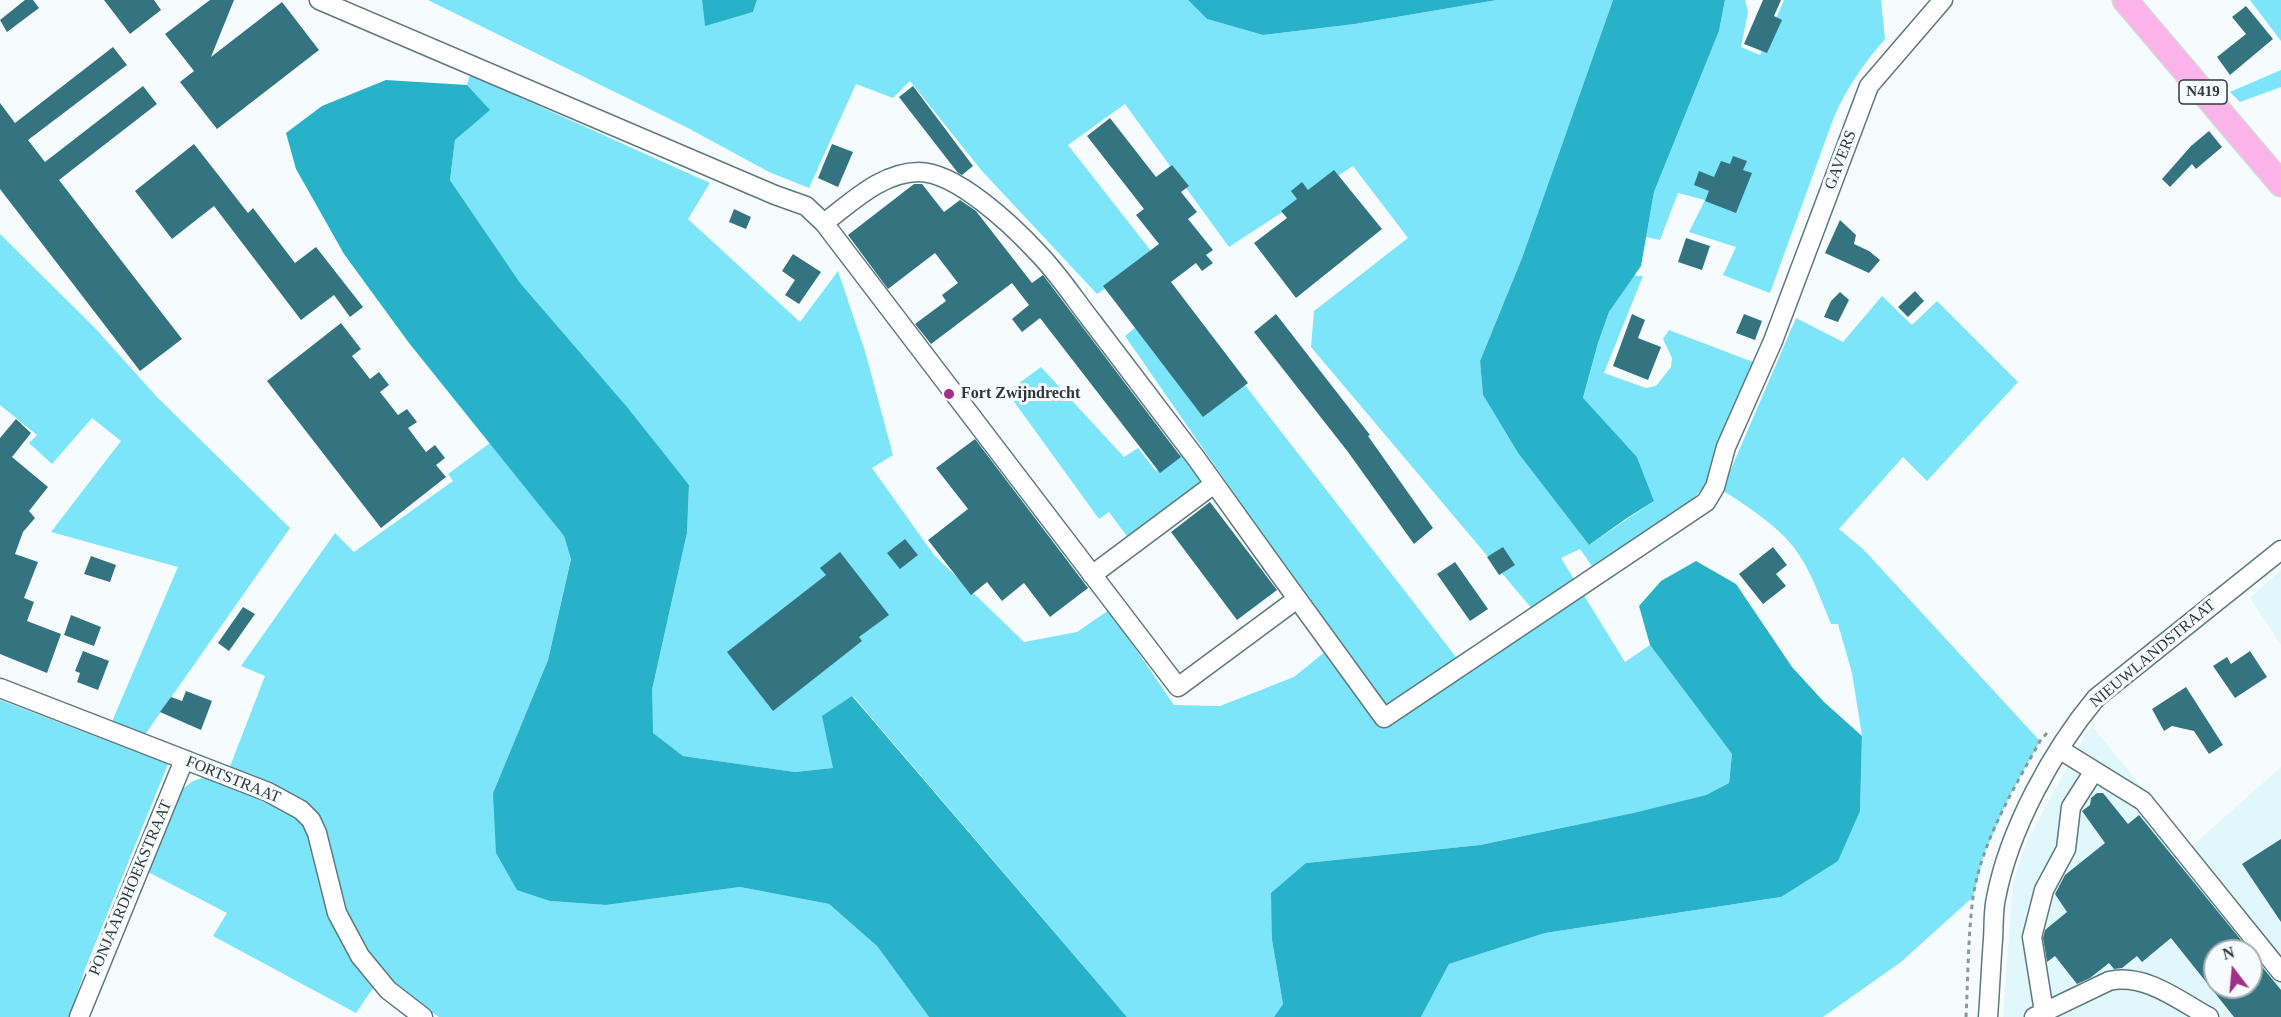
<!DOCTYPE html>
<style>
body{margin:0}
#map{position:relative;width:2281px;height:1017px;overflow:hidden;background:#f6fcfd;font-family:"Times New Roman",serif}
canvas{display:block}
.north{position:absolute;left:2203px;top:939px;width:60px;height:60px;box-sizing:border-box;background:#f6fcfd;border:2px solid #a6aeaf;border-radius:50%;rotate:344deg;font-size:16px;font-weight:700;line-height:24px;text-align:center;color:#2d383a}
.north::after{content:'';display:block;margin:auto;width:21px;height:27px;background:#a32f8a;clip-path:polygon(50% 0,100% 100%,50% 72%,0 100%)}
</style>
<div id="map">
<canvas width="2281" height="1017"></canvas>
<div class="north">N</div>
</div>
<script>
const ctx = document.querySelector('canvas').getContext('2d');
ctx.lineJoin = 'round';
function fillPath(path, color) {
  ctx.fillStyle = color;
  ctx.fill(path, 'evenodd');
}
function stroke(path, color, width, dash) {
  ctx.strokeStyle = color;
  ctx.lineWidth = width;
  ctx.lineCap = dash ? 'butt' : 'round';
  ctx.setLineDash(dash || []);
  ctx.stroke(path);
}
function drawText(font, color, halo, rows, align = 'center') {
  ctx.font = font + ' "Times New Roman",serif';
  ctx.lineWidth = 6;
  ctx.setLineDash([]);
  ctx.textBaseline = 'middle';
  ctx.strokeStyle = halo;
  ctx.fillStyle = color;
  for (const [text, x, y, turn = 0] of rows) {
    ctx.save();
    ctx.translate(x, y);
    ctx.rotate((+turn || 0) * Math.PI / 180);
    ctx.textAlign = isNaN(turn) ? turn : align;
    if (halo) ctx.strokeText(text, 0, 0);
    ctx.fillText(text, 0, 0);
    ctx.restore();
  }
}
fillPath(new Path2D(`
 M2281,570v75l-31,-47z
 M2093,727l98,120 90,-80v250h-278l10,-135 14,-41 59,-108zM2215,951h36v36h-36z`), '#e0f7fc');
fillPath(new Path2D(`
 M428,0h274l3,25 48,-13 4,-12h431l19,19 56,16 92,-11 142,-24h116l-91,258 -42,103 3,34 35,58 71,92 65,-44 -17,-44 -54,-58 15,-56 11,-31 24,-36h10l-39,97 42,15 10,-2 15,-19 1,-9 -9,-19 6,-9 84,32 -37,112 -24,26 -100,66 -12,-17 -19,9 64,104 25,-17 82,109 -3,29 -23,12 -73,18 -153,32 -174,18 -34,77 11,64 -9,13h-147l-274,-321 -30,20 11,52 -39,4 -112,-16 -31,-23v-43l35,-157 2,-48 -169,-201 -70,-104 5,-40 34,-30 -22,-25 3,-10 240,108 -22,36 112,103 38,-51 27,80 28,104 -21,13 62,87 90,87 53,-10 32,-22 65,95 46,1 74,-29 43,-35 -212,-306 50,-41 281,362 77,-47 -222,-263 3,-36 94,-73 -55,-72 -124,81 -104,-143 -57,41 87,111 -58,38 -115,-123 -72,-90 -17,17 -37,-14 -47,104 -40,-16 -81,-44z
 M1725,0h20l3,12 -7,35 19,8 24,-55h97l4,39c-21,24 -38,48 -51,78l-64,176 -47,-18 13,-28 -47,-15 16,-32 -27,-7 -18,47 -14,-3 8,-45 65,-161z
 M2250,0h31v41z
 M2281,70v17l-41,15 -10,-10z
 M0,234l95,94 61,68 134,132 -146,208 -33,-12 67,-157 -127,-35 70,-91 -29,-23 -40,46 -23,-21 8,-8 -37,-30z
 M1882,296l30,29 25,-24 81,81 -91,99 -24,-24 -64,72 24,20 177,192 -32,58 -24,55 -11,43 -72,65 -78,55h-402l28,-53 96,-31 236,-36 79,-86 2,-75 -10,-63 -14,-49h-7c-11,-26 -21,-57 -39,-79 -18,-22 -47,-40 -70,-55l74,-172 47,24z
 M1041,367l83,90 14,-9 18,23 27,-20 26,29 -80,59 -20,-27 -10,7 -92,-127z
 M490,443l74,93 7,22 -23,102 -55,133 57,108 56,4 134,-18 89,17 48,42 52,71h-490l-32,-21 -41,-45 -27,-54 -16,-73 -8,-12 -86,-43 36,-93 -24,-10 94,-133 19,19 99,-71 -5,-7z
 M0,700l168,64 -83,205 -15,48h-70z
 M202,778l15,3 76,34 15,15 67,155 -19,28 -143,-77 14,-23 -81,-42 35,-81 12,-9z`), '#7ce5f9');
fillPath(new Path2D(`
 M702,0h55l-4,12 -48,14z
 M1188,0h309l-142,24 -92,11 -56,-16z
 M1613,0h112l-6,31 -65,161 -13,74 -32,46 -11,31 -15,55 54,59 17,44 -27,17 -38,27 -71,-92 -35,-58 -3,-34 42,-103z
 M386,80l81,5 23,25 -35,30 -5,40 70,103 107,124 62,78 -2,48 -35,157 1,43 30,23 112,16 38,-4 -11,-52 30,-20 275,321h-198l-52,-71 -48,-42 -89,-17 -134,18 -56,-4 -33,-11 -21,-37 -3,-60 55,-133 23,-101 -7,-23 -155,-193 -65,-89 -48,-85 -10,-36 36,-27z
 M1696,561l40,23 56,83 32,35 38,34 -2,75 -22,50 -57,36 -236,36 -96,31 -28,53h-147l9,-13 -11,-64 -1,-47 35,-30 174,-18 153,-32 73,-18 23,-12 3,-29 -82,-109 -11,-39 22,-25z`), '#28b2c9');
fillPath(new Path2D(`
 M25,0h8l6,8 -32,24 -7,-12z
 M104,0h50l7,10 -31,24z
 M210,0h24l-23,57 71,-55 37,48 -102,79 -37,-47 14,-11 -29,-37z
 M1763,0h18l-7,16 8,4 -15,33 -23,-9z
 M2246,6l27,33 -43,36 -13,-18 29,-23 -14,-17z
 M113,47l14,18 -99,75 17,22 98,-76 14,18 -98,76 123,159 -42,32 -140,-182v-86l15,20z
 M913,86l60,80 -11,9 -4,-2 -59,-76z
 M1110,118l46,59 16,-12 17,21 -8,6 16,20 -9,7 25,31 -7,5 7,8 -11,8 -6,-8 -25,19 77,101 -45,34 -100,-131 56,-42 -23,-29 8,-6 -57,-73z
 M2209,131l13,16 -26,22 -4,-5 -22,23 -8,-8 29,-33z
 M194,144l54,69 5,-5 42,55 21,-16 47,60 -13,10 -16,-22 -33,25 -87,-114 -42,33 -37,-48z
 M832,144l21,8 -15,35 -20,-9z
 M1733,156l14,5 -4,9 9,3 -16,40 -31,-12 4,-10 -15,-6 5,-14 15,6 7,-16 9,3z
 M1334,170l48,59 -86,69 -42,-55 33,-25 -6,-7 16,-12 -6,-8 11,-9 6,8z
 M914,184h8l22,28 16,-12 16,11 56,72 11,-8 138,182 -21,16 -120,-155 -18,14 -10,-13 17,-14 -17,-22 -81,61 -16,-20 31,-23 -4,-6 16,-12 -23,-30 -47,36 -40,-54z
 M734,209l17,8 -5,12 -17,-7z
 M1840,220l16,15 -2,9 15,7 11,9 -11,13 -44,-20z
 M1686,238l24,8 -8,24 -24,-8z
 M793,254l28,18 -22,32 -14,-9 10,-15 -13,-9z
 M1915,291l9,10 -16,16 -10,-10z
 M1840,292l9,8 -11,22 -14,-5 7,-16z
 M1276,314l94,121 -2,1 65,92 -19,16 -66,-92 -94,-120z
 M1632,314l13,6 -7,18 23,9 -13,33 -35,-14z
 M1744,314l18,7 -7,19 -19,-7z
 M341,323l20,26 -9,7 18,23 9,-7 10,13 -9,7 18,23 9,-6 10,13 -9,6 18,24 9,-7 10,13 -9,7 10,12 -65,51 -114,-147z
 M16,419l15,14 -19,24 36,30 -19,24 6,7 -12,14 -8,22 23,8 -14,36 10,4 -7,19 34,13 -14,39 -47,-19v-216z
 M975,439l113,149 -38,29 -26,-34 -22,18 -15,-19 -16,13 -43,-55 40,-31 -32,-41z
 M1210,502l67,88 -40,30 -66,-88z
 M905,539l13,16 -18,14 -13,-16z
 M1503,547l12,18 -16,10 -12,-18z
 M1773,547l14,18 -11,9 10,12 -23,18 -24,-30z
 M840,552l49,63 -30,22 3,4 -89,70 -46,-59 99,-77 -6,-7z
 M91,556l25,9 -6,17 -26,-8z
 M1455,562l33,47 -18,12 -33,-47z
 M243,607l12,7 -26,37 -11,-8z
 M71,615l30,12 -7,19 -30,-11z
 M83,651l26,10 -11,29 -21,-8 3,-9 -5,-2z
 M2250,651l17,26 -32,21 -22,-32 14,-9 4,7z
 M2186,687l37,58 -14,9 -15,-23 -22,-5 -8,5 -12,-22z
 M186,691l26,10 -11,29 -41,-18 11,-15 11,4z
 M2097,793h6l25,31 11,-9 111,136h-35v36h36v-34l30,37v27h-47l-63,-79 -29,24 -5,-6 -15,12 -8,1 -5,-6 -19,15 -13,6 -22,-28 -8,6 -4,-24 2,-8 22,-18 -12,-18 10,-19 40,-32 -23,-32 8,-6 1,-7z
 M2281,839v83l-39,-58z`), '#337480');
const minor = new Path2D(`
 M319,0l456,195 31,11 18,17
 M1092,575l122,-91
 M1297,599l-119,88 -354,-464c28,-21 58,-51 95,-51 37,0 93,53 118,80 20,20 36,45 54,68 35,46 70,92 105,138 62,87 125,174 188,260l322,-216 9,-15 11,-40 47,-106 96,-255 74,-86
 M0,688l268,104 33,18 10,10 6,13 20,80 23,43 28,34 35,27
 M2059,749l84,52 138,171
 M2044,1012l-12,-75 12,-47 22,-41 5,-42 23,-36
 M79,1017l105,-257
 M1988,1017c2,-26 3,-52 5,-78 1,-14 0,-28 3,-41 13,-68 56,-147 100,-200l185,-148
 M2034,1017l75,-36c36,-8 69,19 100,36`);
const major = new Path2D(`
 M2125,0l156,184`);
stroke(minor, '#5e787e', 21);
stroke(major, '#d5d7d8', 27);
stroke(new Path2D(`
 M1966,1017c2,-39 2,-81 7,-120 9,-56 40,-107 67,-156l7,-8`), '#8f9899', 3, [4.5, 4.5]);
stroke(minor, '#fff', 18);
stroke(major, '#fbb4e9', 24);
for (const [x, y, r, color] of [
 [949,394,6,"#a32f8a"]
]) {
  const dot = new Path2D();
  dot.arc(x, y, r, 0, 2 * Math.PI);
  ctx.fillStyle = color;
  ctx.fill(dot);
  stroke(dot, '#f6fcfd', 2);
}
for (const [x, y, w] of [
 [2203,92,48]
]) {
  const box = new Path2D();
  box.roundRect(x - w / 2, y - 12, w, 24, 4.5);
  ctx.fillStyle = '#f6fcfd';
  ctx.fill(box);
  stroke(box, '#2d383a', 1.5);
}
drawText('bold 15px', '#2d383a', null, [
 ["N419",2203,92]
]);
drawText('16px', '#2d383a', '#f6fcfd', [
 ["GAVERS",1841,160,-69],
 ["NIEUWLANDSTRAAT",2153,654,-40],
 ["FORTSTRAAT",233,780,22],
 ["PONJAARDHOEKSTRAAT",131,888,-67]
]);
drawText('bold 16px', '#2d383a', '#f6fcfd', [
 ["Fort Zwijndrecht",961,394]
], 'left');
</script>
